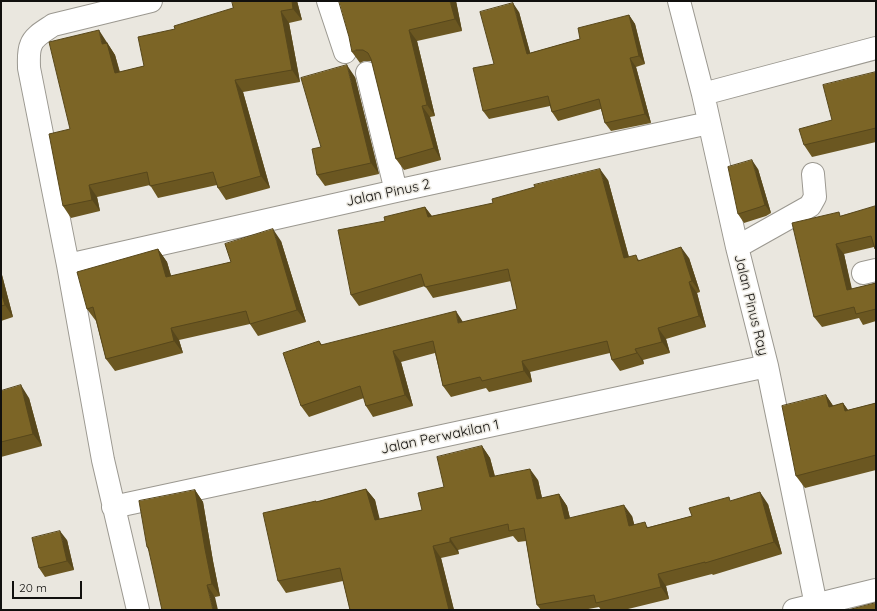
<!DOCTYPE html>
<style>
body{margin:0}
#map{position:relative;width:877px;height:611px;overflow:hidden;background:#eae7df;font-family:Quicksand,sans-serif}
canvas{display:block}
.frame{position:absolute;inset:0;border:2px solid #11100e;pointer-events:none}
.scale{position:absolute;left:12px;top:581px;width:70px;height:18px;box-sizing:border-box;border:2px solid #11100e;border-top:0;padding-left:5px;font-size:12px;line-height:14px;white-space:nowrap;color:#11100e;-webkit-text-stroke:3px #eae7df;paint-order:stroke}
</style>
<div id="map">
<canvas width="877" height="611"></canvas>
<div class="frame"></div>
<div class="scale">20 m</div>
</div>
<script>
const ctx = document.querySelector('canvas').getContext('2d');
ctx.lineJoin = 'round';
function stroke(path, color, width, dash) {
  ctx.strokeStyle = color;
  ctx.lineWidth = width;
  ctx.lineCap = dash ? 'butt' : 'round';
  ctx.setLineDash(dash || []);
  ctx.stroke(path);
}
function fillPath(path, color) {
  ctx.fillStyle = color;
  ctx.fill(path, 'evenodd');
}
function drawText(font, color, halo, rows, align = 'center') {
  ctx.font = font + ' Quicksand,sans-serif';
  ctx.lineWidth = 3;
  ctx.setLineDash([]);
  ctx.textBaseline = 'middle';
  ctx.strokeStyle = halo;
  ctx.fillStyle = color;
  for (const [text, x, y, turn = 0] of rows) {
    ctx.save();
    ctx.translate(x, y);
    ctx.rotate((+turn || 0) * Math.PI / 180);
    ctx.textAlign = isNaN(turn) ? turn : align;
    if (halo) ctx.strokeText(text, 0, 0);
    ctx.fillText(text, 0, 0);
    ctx.restore();
  }
}
const minor = new Path2D(`
 M328,1l17,51
 M679,1l24,93 34,153 30,119 50,244
 M367,73l29,118
 M703,94l173,-46
 M737,247l73,-41 5,-9 -2,-23
 M68,265l328,-74 313,-68
 M863,273l13,-3
 M113,507l654,-141
 M138,610l-35,-150 -35,-195 -39,-197c0,-7 -1,-16 2,-23 3,-9 15,-15 22,-20l98,-24
 M794,610l82,-20`);
stroke(minor, '#9b9890', 24);
stroke(minor, '#fff', 22);
fillPath(new Path2D(`
 M297,1l5,19 -13,3 11,59 -57,10 27,96 -44,12 -8,-12 -1,-3 -59,13 -8,-13 -53,12 3,14 -29,7 -8,-12 44,-164 1,2 7,11 5,17 24,-6 31,-37z
 M456,1l6,30 -45,10 18,75 -5,1 11,43 -37,10 -8,-11 -24,-97 -1,-1h-7l-4,2 -8,-11z
 M519,12l11,41 50,-14 49,-24 6,9 10,40 -9,3 15,56 -40,8 -6,-8 -4,-14 -43,12 -6,-9 -2,-6 -61,13 -6,-8 11,-47z
 M876,72v70l-64,15 -8,-12 28,-25z
 M355,77l24,97 -54,12 -8,-11 4,-28z
 M758,169l13,44 -5,3 -22,7 -6,-9z
 M608,180l21,77 11,3 49,-2 11,34 -3,1 9,34 -40,12 4,14 -27,7 1,4 -24,7 -8,-11 -2,-7 -80,19 2,10 -43,10 -3,-4 -35,9 -8,-11 -8,-33 -34,9 12,44 -40,11 -7,-11 -2,-8 -55,19 -8,-11 18,-65 3,4 141,-23 54,-13 -6,-28 -78,17 -8,-12 -66,20 -8,-11 34,-74 40,-14 7,9z
 M876,206v45l-2,-4 -30,7 8,35 24,-6v38l-13,4 -4,-7 -37,9 -8,-10 28,-101z
 M281,241l25,81 -48,14 -8,-12 -71,16 4,13 -68,18 -9,-12 -10,-38 -9,-12 71,-60 9,13 4,14 60,-14z
 M1,273l1,2 11,42 -12,4z
 M1,391l28,7 13,48 -41,11z
 M826,395l7,11 10,-3 5,7 28,-7v67l-71,18 -9,-12z
 M482,446l8,12 5,18 43,4 4,18 17,-4 8,12 3,12 62,-2 2,9 15,2 43,-11 39,-15 37,3 14,50 -69,21 -1,-1 -46,12 3,13 -45,11h-23l-2,-3 -16,3h-42l-4,-5 -11,-64 -8,1 -5,-6 -55,14 1,4 -18,4 13,52h-104l-7,-29 -57,12 -8,-12 38,-79 50,-13 9,11 4,19 43,-9 22,-23z
 M195,490l8,12 10,59 7,35 -5,1 -66,-46 -2,-4z
 M67,540l7,30 -29,7 -6,-9z`), '#6b5721');
fillPath(new Path2D(`
 M292,1h5l5,19 -9,-11z
 M450,1h6l6,30 -7,-12z
 M513,3l6,9 14,51 -6,-9z
 M281,11l8,12 11,59 -8,-12z
 M629,15l6,9 10,40 -6,-8z
 M99,30l16,25 8,30 -8,-12 -13,-29z
 M409,30l8,11 18,75 -8,-11z
 M630,58l6,9 15,56 -6,-9z
 M347,65l8,12 24,97 -8,-11z
 M235,80l8,12 27,96 -9,-12z
 M422,106l8,11 11,43 -7,-12z
 M752,160l6,9 13,44 -6,-8z
 M600,169l8,11 24,89 -8,-11z
 M89,185l8,12 3,14 -8,-11z
 M425,207l8,11 -5,-1z
 M273,229l8,12 25,81 -9,-12z
 M836,244l8,10 10,47 -7,-11z
 M681,247l8,11 11,34 -8,-11z
 M158,249l9,13 8,27 -9,-12z
 M1,273l1,2 11,42 -8,-12 -4,-13z
 M689,282l8,11 9,34 -7,-11z
 M456,311l7,11 -5,1z
 M171,328l8,12 4,13 -9,-12z
 M658,328l8,11 4,14 -8,-11z
 M635,349l8,11 1,4 -7,-11z
 M393,351l8,11 12,44 -8,-11z
 M522,361l8,11 2,10 -8,-11z
 M21,385l8,13 13,48 -9,-12z
 M826,395l8,12h-5z
 M843,403l9,13 -7,-5z
 M482,446l8,12 8,31 -8,-12z
 M530,469l8,11 7,31 -8,-12z
 M366,489l9,11 8,32 -8,-12z
 M195,490l8,12 10,59 7,35 -8,-12 -7,-35z
 M760,492l8,12 14,50 -8,-12z
 M559,494l8,12 6,25 -8,-12z
 M624,505l8,11 6,22 -9,-12z
 M60,531l7,9 7,30 -7,-9z
 M450,538l8,12 1,4 -9,-12z
 M433,546l8,12 13,52h-5z
 M658,574l8,12 3,13 -8,-12z
 M207,585l8,12 3,13h-5z`), '#57471b');
const building = new Path2D(`
 M232,1h60l1,8 -12,2 11,59 -57,10 26,96 -43,12 -5,-16 -63,14 -3,-14 -58,13 3,15 -29,6 -14,-72 21,-5 -21,-87 50,-12 3,14 5,-1 8,30 29,-7 -6,-29 37,-8 -1,-3 59,-18z
 M339,1h111l5,18 -46,11 18,75 -5,1 12,42 -38,11 -25,-100 -3,-6 -5,-3h-7l-4,2 -3,-15z
 M513,3l14,51 53,-15 -2,-11 51,-13 10,41 -9,2 15,56 -40,9 -6,-24 -47,13 -4,-16 -65,15 -10,-43 21,-4 -14,-52z
 M347,65l24,98 -54,12 -5,-26 9,-2 -20,-69z
 M876,72v56l-72,17 -5,-16 33,-9 -9,-35z
 M752,160l13,45 -5,2 -22,7 -10,-47z
 M600,169l24,89 12,-3 2,6 43,-14 11,34 -3,1 10,34 -41,12 4,14 -27,7 2,4 -25,7 -5,-19 -85,20 2,10 -42,10 -2,-4 -37,9 -10,-45 -40,10 12,44 -39,11 -6,-20 -59,20 -18,-53 36,-12 2,4 135,-34 2,12 59,-14 -9,-40 -83,18 -4,-13 -70,21 -13,-65 47,-9 -1,-4 41,-10 3,10 65,-14 -1,-4 43,-12 -1,-2z
 M876,206v44l-1,-1 -4,-13 -35,8 11,46 29,-7v26l-20,5 -2,-7 -40,10 -22,-94 47,-11 1,4z
 M273,229l24,81 -47,14 -4,-13 -75,17 3,13 -68,18 -13,-52 -6,2 -10,-37 81,-23 8,28 65,-15 -6,-18z
 M1,292l4,13 -4,1z
 M21,385l12,49 -32,8v-51z
 M826,395l3,12 14,-4 2,8 31,-8v52l-80,21 -14,-70z
 M482,446l8,31 40,-8 7,30 22,-5 6,25 59,-14 5,21 16,-4 2,6 45,-12 -3,-8 40,-11 1,4 30,-9 14,50 -69,21v-1l-47,12 3,13 -65,16 -2,-8 -57,10 -13,-77 -15,3 -1,-7 -58,14v4l-17,4 16,64h-99l-10,-42 -62,13 -15,-68 53,-12v1l50,-13 9,31 47,-10 -4,-17 26,-6 -7,-30z
 M195,490l10,59 7,35 -5,1 6,25h-51l-14,-63h-1l-8,-46z
 M60,531l7,30 -28,7 -7,-30z
 M876,603v7h-28z`);
fillPath(building, '#7c6526');
stroke(building, '#57471b', 1);
drawText('14px', '#11100e', '#eae7df', [
 ["Jalan Pinus 2",388,193,-12],
 ["Jalan Pinus Ray",751,305,76],
 ["Jalan Perwakilan 1",440,437,-12]
]);
</script>
